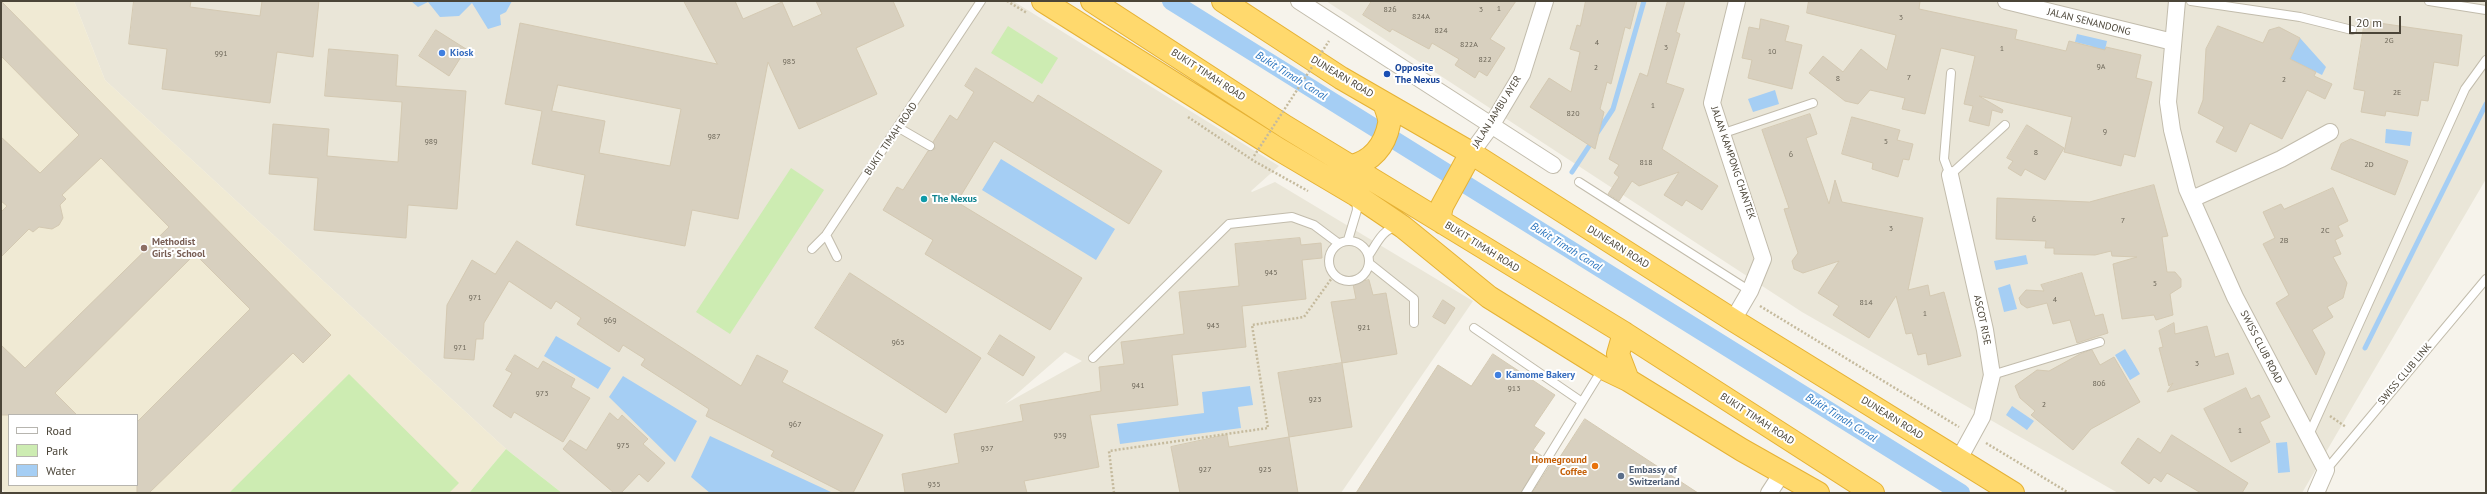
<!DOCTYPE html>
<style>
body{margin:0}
#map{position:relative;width:2487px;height:494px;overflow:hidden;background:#f6f3eb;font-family:"PT Sans",sans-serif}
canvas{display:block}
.frame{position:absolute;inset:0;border:2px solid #4b4538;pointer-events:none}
.legend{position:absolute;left:8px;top:414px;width:130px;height:72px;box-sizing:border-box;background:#fff;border:1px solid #b7b5af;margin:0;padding:5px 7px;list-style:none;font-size:12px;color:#4b4538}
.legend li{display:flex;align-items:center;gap:8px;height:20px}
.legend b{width:20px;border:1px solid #b7b5af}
.scale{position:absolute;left:2349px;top:16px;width:52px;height:18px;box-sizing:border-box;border:2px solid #4b4538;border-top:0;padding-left:5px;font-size:12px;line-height:14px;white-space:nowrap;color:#4b4538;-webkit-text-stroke:3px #fff;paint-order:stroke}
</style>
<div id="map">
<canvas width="2487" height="494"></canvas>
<div class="frame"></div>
<ul class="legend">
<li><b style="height:5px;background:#fff"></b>Road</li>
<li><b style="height:11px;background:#cdecb2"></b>Park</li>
<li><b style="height:11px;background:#a5cef4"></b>Water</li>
</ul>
<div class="scale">20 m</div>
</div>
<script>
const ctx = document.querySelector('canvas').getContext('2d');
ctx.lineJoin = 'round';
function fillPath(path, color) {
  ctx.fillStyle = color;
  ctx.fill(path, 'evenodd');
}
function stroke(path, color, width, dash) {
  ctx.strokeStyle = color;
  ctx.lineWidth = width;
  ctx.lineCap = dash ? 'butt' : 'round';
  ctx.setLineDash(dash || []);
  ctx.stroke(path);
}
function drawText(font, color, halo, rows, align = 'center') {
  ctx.font = font + ' "PT Sans",sans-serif';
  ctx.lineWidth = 4;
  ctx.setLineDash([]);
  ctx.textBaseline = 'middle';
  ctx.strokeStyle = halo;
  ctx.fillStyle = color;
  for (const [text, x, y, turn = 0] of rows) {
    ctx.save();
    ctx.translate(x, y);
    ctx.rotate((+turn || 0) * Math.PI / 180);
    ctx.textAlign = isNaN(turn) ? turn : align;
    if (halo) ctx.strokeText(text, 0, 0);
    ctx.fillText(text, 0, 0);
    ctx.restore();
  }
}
fillPath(new Path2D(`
 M74,1h939l266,165 -28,25 1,1 23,-10 198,119 -132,192h-779l-56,-44 -401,-369zM1065,352l17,9 -77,43z
 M1326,1h1160v178l-184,314h-184l-316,-181z`), '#eae6d8');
fillPath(new Path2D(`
 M1,1h73l31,79 401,369 -37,44h-464l-4,-5zM9,415h128v70h-128z`), '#f0ead4');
fillPath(new Path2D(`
 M1008,26l50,32 -16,26 -51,-31z
 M791,168l33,22 -94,144 -34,-22z
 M349,374l110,109 -10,10h-220z
 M506,449l56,44h-93z`), '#cdecb2');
fillPath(new Path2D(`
 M411,1h101l-6,11 -6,3 1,10 -13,4 -16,-26 -13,13 -19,1 -12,-15 -10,5z
 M2077,34l30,7 -3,13 -13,-8 -16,-4z
 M2300,38l26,29 -4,8 -32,-16z
 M1775,90l4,14 -26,8 -5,-13z
 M2386,129l26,3 -2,14 -25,-3z
 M1001,159l114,70 -19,31 -114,-70z
 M2026,255l2,9 -32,6 -2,-9z
 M2010,284l7,25 -13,3 -6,-24z
 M556,336l55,32 -13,21 -54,-33z
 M2125,349l15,25 -10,6 -15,-25z
 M623,376l74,45 -22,41 -66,-65z
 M1250,386l3,19 -15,2 3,21 -121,16 -3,-20 87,-11 -2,-21z
 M2012,406l22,15 -7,9 -21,-15z
 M710,436l121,56v1h-121l-19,-16z
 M2287,442l3,30 -12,1 -2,-30z`), '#a5cef4');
stroke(new Path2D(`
 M1597,133l16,-24 31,-108
 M1572,172l21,-32
 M2365,348l121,-244`), '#a5cef4', 5);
stroke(new Path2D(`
 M1171,1l790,492`), '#a5cef4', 18);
const building = new Path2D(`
 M1,1l330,334 -28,28 -10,-10 -144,140h-12v-71l113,-113 -55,-55 -140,139 22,22h-76v-70l24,23 144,-141 -68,-69 -39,37 4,4 -6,6 3,13 -4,7 -7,4 -13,-2 -6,5 -4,-3 -28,28v-45l6,-6 -6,-5v-64l39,36 39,-38 -78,-79z
 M134,1h57l-1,6 70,9 2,-15h57l-6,56 -36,-5 -7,51 -108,-14 5,-40 -38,-5z
 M684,1h51l8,18 39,-17 11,25 29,-13 -6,-13h77l11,25 -48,22 21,46 -78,35 -31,-67 -30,157 -46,-9 -7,36 -109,-21 9,-50 -53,-11 10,-53 -37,-7 15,-81 197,41zM558,85l123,24 -11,57 -71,-13 6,-32 -53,-10z
 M1372,1h144l-26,38 15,9 -18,28 -8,-5 -4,7 -20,-13 4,-6 -27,-16 -3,6 -37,-20 -2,3 -27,-17z
 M1586,1h51l-7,28 -5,-2 -14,57 -4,-2 -7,27 4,3 -9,37 -65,-42 19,-29 22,14 9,-40 -10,-3 7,-24 3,1z
 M1668,1h17l-9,31 4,2 -14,49 18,6 -22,60 56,37 -16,24 -16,-10 -4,6 -18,-11 15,-23 -40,14 -7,-5 -13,20 -11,-7 11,-17 -5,-4 5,-8 -10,-6 31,-86 7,3z
 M1809,1h111l-1,8 98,21 -2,9 51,12 3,-10 36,9 1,-3 35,8 -5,23 16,4 -17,75 -11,-3 -3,12 -57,-14 8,-35 -93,-21 24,14 -1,3 -10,-3 -3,16 -20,-5 4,-15 -9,-2 11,-48 -34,-8 -16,66 -23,-5 3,-11 -35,-8 -12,14 -13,-3 -36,-28 14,-17 20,16 18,-23 26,21 9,-35 -89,-22z
 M1761,19l28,7 -4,15 17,4 -10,44 -44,-11 4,-18 -10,-2 7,-31 10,2z
 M2365,21l97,14 -4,31 -24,-4 -6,39 -7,-1 -3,16 -32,-5 -1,5 -24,-4 4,-21 -11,-2z
 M2218,26l45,17 6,-13 10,-3 21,11 -10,21 26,13 -2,4 18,8 -7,15 -18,-9 -25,49 -32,-16 -14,29 -20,-10 8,-15 -26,-14 5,-13 3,-51z
 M436,30l30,19 -17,27 -30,-20z
 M329,49l69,6 -2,31 70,5 -9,118 -49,-4 -2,33 -92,-8 4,-52 -49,-4 4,-50 56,5 -2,27 71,6 4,-60 -77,-6z
 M976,68l57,35 5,-8 124,76 -33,53 -135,-83 -37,61 125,76 -32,52 -125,-76 8,-14 -50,-30 14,-23 6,3 25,-39 7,-2 -2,-7 17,-27 7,5 17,-28 -9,-6z
 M1810,114l7,20 -11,4 23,66 6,-24 7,22 81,16 -15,72 20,-5 2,11 14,-4 17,64 -33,9 -2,-12 -8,2 -6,-22 -6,1 -10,-38 -27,42 -36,-23 6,-9 -21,-13 21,-32 -36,12 -9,-4 -2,-8 6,-8 -14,-44 5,-1 -27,-78z
 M1852,117l48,13 -3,10 16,4 -4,16 -6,-1 -5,18 -26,-8 1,-6 -31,-9z
 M2027,125l37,23 -19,32 -20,-11 -4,7 -13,-8 5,-7 -6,-3z
 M2351,139l57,22 -13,34 -64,-26 10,-25z
 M2154,185l14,51 -6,1 5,35h8l6,7v8l-11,7 3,21 -17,5 -2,-5 -32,4 -9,-55 24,-7 -25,-1 -1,-5 -16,4 -41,-1v-6h-9l1,-7 -50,-2 1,-41 92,4z
 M2333,188l15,33 -10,5 5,10 -8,4 6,14 -8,3 14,26 -4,15 -16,9 6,10 -21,13 13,23 -9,22 -40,-72 13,-8 -26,-51 12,-6 -12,-26 18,-8 3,5z
 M1300,238l1,7 20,-2 1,15 -20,2 4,39 -64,7 4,41 -74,8 6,50 -88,10 9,52 -75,14 3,12h-122l-3,-19 57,-11 -5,-29 69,-13 -3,-16 81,-14 -2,-24 25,-3 -3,-22 63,-8 -5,-42 60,-6 -4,-42z
 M517,241l224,145 16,-31 31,16 -6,11 101,53 -30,58h-9l-73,-37 3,-5 -68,-35 3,-7 -68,-44 4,-6 -22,-14 -4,7 -42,-28 4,-6 -25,-17 -5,8 -42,-28 -25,42 -1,16h-7l-2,21 -30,-2 3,-53 25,-45 23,14z
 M850,273l131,85 -35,55 -131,-85z
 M2082,273l13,43 8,-2 5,19 -31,10 -7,-23 -17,4 -6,-21 -20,5 -6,-4 -2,-6 7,-8 18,1 -3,-6z
 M1369,280l4,15 13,-2 11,61 -55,9 -11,-61 25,-3 -3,-15z
 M1443,300l12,8 -10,16 -12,-7z
 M2174,323l1,11 32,-8 8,31 13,-4 6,21 -67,18 6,-9 -4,3 -10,-38 4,-1 -4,-16z
 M1000,335l35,22 -12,19 -35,-22z
 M2092,350l8,15 14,-8 26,45 -49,27 -18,21 -42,-35 4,-4 -15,-13 -5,-12 22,-16 12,1 31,-17z
 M1493,354l62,41 -21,31 11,7 -12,17 9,6 -21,37h-165l82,-128 33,21z
 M515,355l23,14 5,-8 32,18 -4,8 19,11 -27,44 -49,-30 -3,6 -18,-12 19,-33 -6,-3z
 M1342,363l10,64 -63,10 -11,-64z
 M2246,388l5,11 8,-4 11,22 -10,5 10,20 -39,20 -27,-53z
 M610,413l8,7 4,-5 26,24 -5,5 22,19 -17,19 -9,-8 -18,19h-7l-51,-44 7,-9 16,10z
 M1585,419l113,74h-166l20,-31 3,2z
 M1227,435l2,12 60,-10 9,56h-118l-9,-46z
 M2172,435l76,48 -6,10h-41l-34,-20 -6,9 -7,-5 -5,7 -28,-21 17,-25 22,15z`);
fillPath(building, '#d8d0bf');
stroke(building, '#d4c9b2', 1);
const lane = new Path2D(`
 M2191,1l109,16 52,13
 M2429,1l57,9
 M1951,73l-7,86 6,16 55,-50
 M899,128l31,18
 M1724,133l89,-30
 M1579,182l171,109
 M826,235l11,22
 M1348,240l9,-30 -1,-12
 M1329 261a20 20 0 1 1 40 0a20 20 0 1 1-40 0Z
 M812,249l14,-14 155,-234
 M1369,255c7,-10 14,-27 28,-28
 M1370,264l44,35v24
 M1474,328l108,74
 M1093,358l136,-134 63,-7 22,8 24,18
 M1992,375l108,-33
 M2308,437l157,-348 21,-29
 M2326,470l160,-191
 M1526,493l77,-125`);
const street = new Path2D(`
 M1299,1l254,164
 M2006,1l167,41
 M2177,1l-9,101 4,28 15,59 48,108 91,173 -10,23
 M1471,153l20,-27 31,-52 23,-73
 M1950,175l35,155 7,45 -10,42 -23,42
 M2192,199l89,-40 49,-27
 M1733,320l17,-29 13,-32 -51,-156 25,-102
 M1769,493l13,-20`);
const highway = new Path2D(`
 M1043,1l237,149 76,45 47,32 86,70 114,71 25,12 114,70 76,43
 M1092,1l194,126 338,206 249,160
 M1223,1l118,77 130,75 262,167 280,173
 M1351,166c20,-4 34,-20 38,-42 1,-6 -3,-15 -5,-21
 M1443,223l-3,-8 2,-9 29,-53
 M1624,333l-6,21 10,26`);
stroke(lane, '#c2bcac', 10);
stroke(street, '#c2bcac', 18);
stroke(highway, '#e6b235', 24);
stroke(new Path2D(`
 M1007,1l20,12
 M1188,117l66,44 54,30
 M1760,306l199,121
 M2330,416l16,11
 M1986,443l83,50
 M1114,493l-5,-42 159,-23 -16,-103 52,-8 30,-42`), '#c5ba9d', 2.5, [2, 2]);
stroke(lane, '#fff', 8);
stroke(street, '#fff', 16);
stroke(highway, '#ffd96d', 22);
stroke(new Path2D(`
 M1254,156l75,-115`), '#c5ba9d', 2.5, [2, 2]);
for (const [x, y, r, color] of [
 [442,53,4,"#3f7fe0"],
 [1387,74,4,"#1a4fb4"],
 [924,199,4,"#0f9aa8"],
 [144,248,4,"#8d6e63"],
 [1498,375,4,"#3f7fe0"],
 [1595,466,4,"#e8710a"],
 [1621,476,4,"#5c6f8a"]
]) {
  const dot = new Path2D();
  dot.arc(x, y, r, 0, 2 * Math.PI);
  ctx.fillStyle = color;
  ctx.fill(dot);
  stroke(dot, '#fff', 1.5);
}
drawText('8px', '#6e685a', null, [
 ["1",1499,9],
 ["826",1390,10],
 ["3",1481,10],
 ["824A",1421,17],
 ["3",1901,18],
 ["824",1441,31],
 ["2G",2389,41],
 ["4",1597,43],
 ["822A",1469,45],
 ["3",1666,48],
 ["1",2002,49],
 ["10",1772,52],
 ["991",221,54],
 ["822",1485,60],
 ["985",789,62],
 ["9A",2101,67],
 ["2",1596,68],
 ["7",1909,78],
 ["8",1838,79],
 ["2",2284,80],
 ["2E",2397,93],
 ["1",1653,106],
 ["820",1573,114],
 ["9",2105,132],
 ["987",714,137],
 ["989",431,142],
 ["5",1886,142],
 ["8",2036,153],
 ["6",1791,155],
 ["818",1646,163],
 ["2D",2369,165],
 ["6",2034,220],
 ["7",2123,221],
 ["3",1891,229],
 ["2C",2325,231],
 ["2B",2284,241],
 ["945",1271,273],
 ["5",2155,284],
 ["971",475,298],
 ["4",2055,300],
 ["814",1866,303],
 ["1",1925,314],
 ["969",610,321],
 ["943",1213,326],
 ["921",1364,328],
 ["965",898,343],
 ["971",460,348],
 ["3",2197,364],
 ["806",2099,384],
 ["941",1138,386],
 ["913",1514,389],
 ["973",542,394],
 ["923",1315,400],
 ["2",2044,405],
 ["967",795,425],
 ["1",2240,431],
 ["939",1060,436],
 ["975",623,446],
 ["937",987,449],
 ["927",1205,470],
 ["925",1265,470],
 ["935",934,485]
]);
drawText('10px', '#4b4538', '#fff', [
 ["JALAN SENANDONG",2089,22,14],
 ["BUKIT TIMAH ROAD",1208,75,33],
 ["DUNEARN ROAD",1342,77,31],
 ["JALAN JAMBU AYER",1497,112,-58],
 ["BUKIT TIMAH ROAD",891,139,-56],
 ["JALAN KAMPONG CHANTEK",1733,163,71],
 ["BUKIT TIMAH ROAD",1482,247,32],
 ["DUNEARN ROAD",1618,247,32],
 ["ASCOT RISE",1982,320,78],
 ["SWISS CLUB ROAD",2261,347,63],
 ["SWISS CLUB LINK",2405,374,-50],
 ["DUNEARN ROAD",1892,418,32],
 ["BUKIT TIMAH ROAD",1757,419,33]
]);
drawText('bold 10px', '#366cbe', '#fff', [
 ["Kiosk",450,53],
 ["Kamome Bakery",1506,375]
], 'left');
drawText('bold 10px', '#164399', '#fff', [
 ["Opposite",1395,68],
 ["The Nexus",1395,80]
], 'left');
drawText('bold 10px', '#0d838f', '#fff', [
 ["The Nexus",932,199]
], 'left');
drawText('bold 10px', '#785e54', '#fff', [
 ["Methodist",152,242],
 ["Girls' School",152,254]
], 'left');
drawText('bold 10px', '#c56008', '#fff', [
 ["Homeground",1587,460],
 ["Coffee",1587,472]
], 'right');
drawText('bold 10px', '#4e5e75', '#fff', [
 ["Embassy of",1629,470],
 ["Switzerland",1629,482]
], 'left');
drawText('italic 11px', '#2a74be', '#fff', [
 ["Bukit Timah Canal",1291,76,32],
 ["Bukit Timah Canal",1566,247,32],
 ["Bukit Timah Canal",1841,418,32]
]);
</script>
